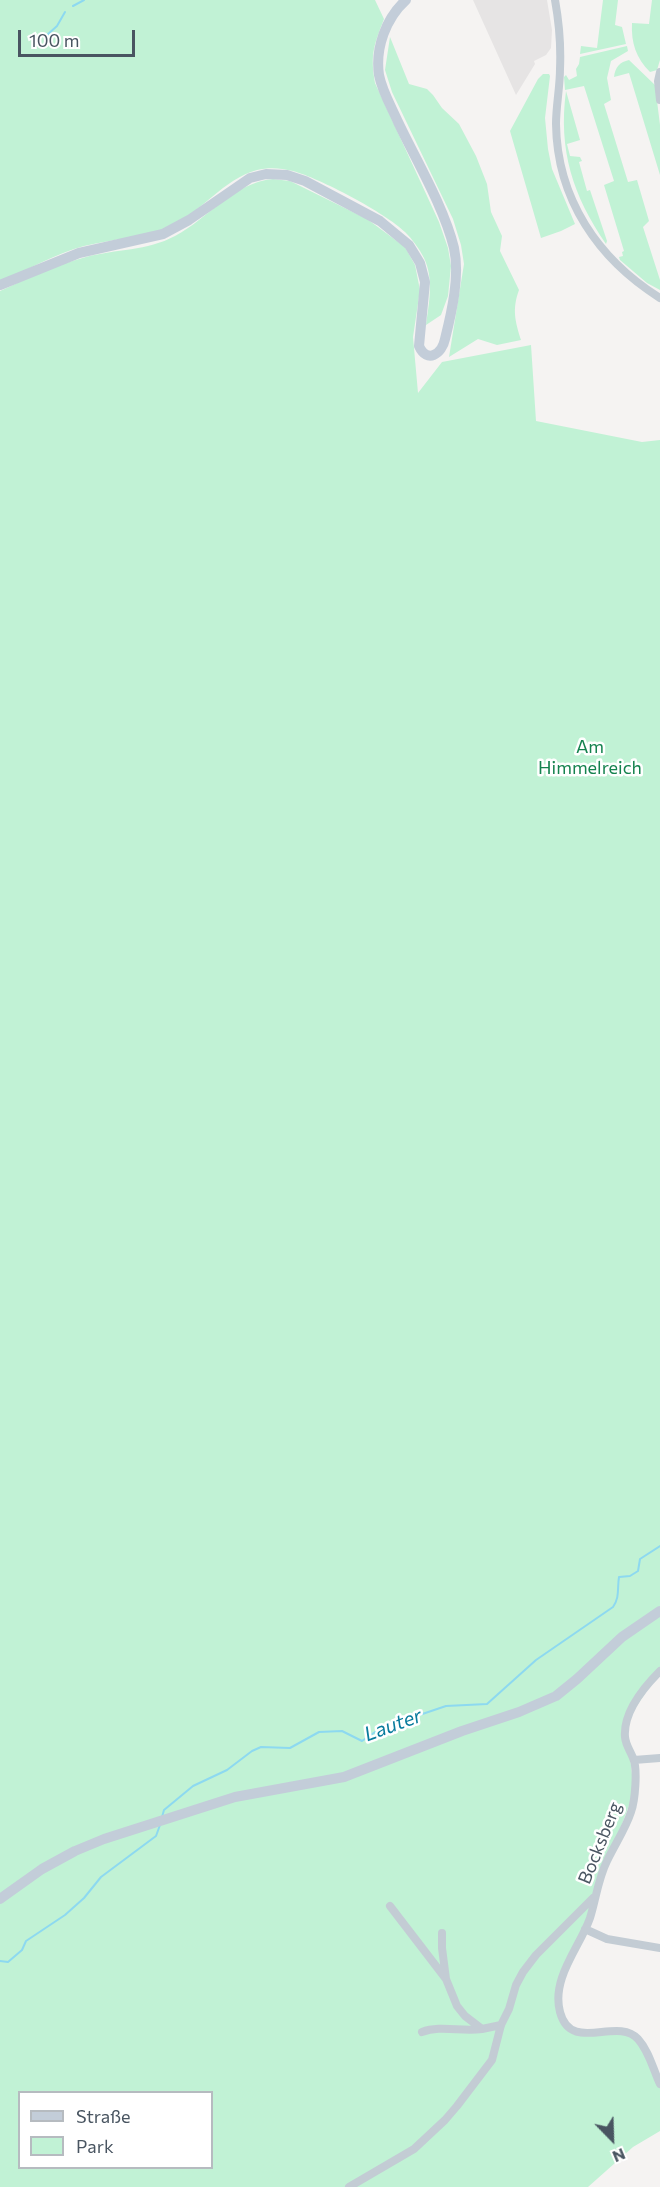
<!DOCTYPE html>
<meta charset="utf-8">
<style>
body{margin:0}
#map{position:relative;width:660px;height:2187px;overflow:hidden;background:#f5f3f2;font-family:Commissioner,sans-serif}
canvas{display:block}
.legend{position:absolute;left:18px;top:2091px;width:195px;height:78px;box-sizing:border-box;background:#fff;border:2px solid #b6bbc0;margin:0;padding:8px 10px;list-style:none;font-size:18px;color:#495561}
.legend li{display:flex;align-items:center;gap:12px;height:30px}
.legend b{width:30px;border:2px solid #b6bbc0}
.north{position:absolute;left:582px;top:2109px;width:60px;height:60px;-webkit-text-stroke:4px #fff;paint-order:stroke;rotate:157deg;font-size:16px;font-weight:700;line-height:24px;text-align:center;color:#495561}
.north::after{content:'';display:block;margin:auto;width:21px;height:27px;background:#495561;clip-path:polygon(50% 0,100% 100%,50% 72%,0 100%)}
.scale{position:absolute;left:18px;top:30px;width:117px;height:27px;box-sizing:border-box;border:3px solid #495561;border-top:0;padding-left:8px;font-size:18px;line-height:21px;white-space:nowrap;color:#495561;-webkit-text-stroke:4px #fff;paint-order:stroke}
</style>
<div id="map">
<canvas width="660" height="2187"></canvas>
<ul class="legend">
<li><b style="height:8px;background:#c3cdd9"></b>Straße</li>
<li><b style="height:16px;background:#c1f2d5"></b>Park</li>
</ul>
<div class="north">N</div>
<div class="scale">100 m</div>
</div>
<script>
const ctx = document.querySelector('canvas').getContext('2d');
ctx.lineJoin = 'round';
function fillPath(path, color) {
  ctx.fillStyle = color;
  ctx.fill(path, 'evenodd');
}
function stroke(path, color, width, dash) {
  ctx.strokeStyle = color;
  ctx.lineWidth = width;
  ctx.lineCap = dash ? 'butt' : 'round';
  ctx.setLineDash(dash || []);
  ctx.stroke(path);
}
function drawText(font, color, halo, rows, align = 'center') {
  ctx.font = font + ' Commissioner,sans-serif';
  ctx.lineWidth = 5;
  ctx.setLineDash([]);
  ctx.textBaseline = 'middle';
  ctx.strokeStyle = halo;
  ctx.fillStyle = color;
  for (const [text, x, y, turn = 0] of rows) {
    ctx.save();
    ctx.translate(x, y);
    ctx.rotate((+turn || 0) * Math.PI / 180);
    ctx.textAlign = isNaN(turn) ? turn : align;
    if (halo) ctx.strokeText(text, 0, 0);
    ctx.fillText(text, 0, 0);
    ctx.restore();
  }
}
fillPath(new Path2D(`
 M473,0h74l5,30 -1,18 -5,7 -12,6 1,3 -19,31z`), '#e6e4e4');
fillPath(new Path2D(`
 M0,0h375l9,19c-10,26 -14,35 -9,64l64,139 9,26 3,18 -3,30 -7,19 -15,10c3,-22 8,-46 -2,-67 -5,-10 -12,-19 -19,-26 -19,-19 -86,-54 -112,-61 -12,-3 -24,-4 -36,-1 -34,9 -56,43 -88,57 -27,11 -57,12 -85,19 -29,8 -57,24 -84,36z
 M603,0h15l-3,25 7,2 4,17 -46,10 1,-8 16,2z
 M652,0h8v60l-3,10 -7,2c-14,-14 -19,-29 -18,-49l17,1z
 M390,37l19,47 18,5 6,6 9,13 17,16 17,32 11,28 4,28 11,24 -2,15 19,39c-7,19 -4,31 2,50l-24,5 -19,-6 -29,18 15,-93 -3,-19 -8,-26 -61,-127 -7,-22z
 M627,46l1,5 -17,10 -4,17 4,22 -7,4 24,78 9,-2 12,41 -6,6 17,53v10l-13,-7 -27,-23 -1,-3 4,-1 -1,-4 2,-1 -20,-66 10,-4 -30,-95 -19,4 -1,-13 2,-2 3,5 8,-4 -1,-7 3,-5 1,-7z
 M629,60l26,25 5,40v50l-31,-102 -15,4c1,-10 6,-15 15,-17z
 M543,74h6l1,2 -5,42 3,31 4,20 23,55 -14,7 -20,7 -31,-107 28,-52z
 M566,91l14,49 -13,4 3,12 10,1 2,4 -3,1 8,29 3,-1 17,51 -1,3c-33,-48 -48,-94 -40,-153z
 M273,179l17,2 77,38 38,28 10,18 5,25 -7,47 5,56 24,-31 89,-17 5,76 106,21 18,-2v1231l-34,51 8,70 -75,201 8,32 11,8 47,-2 12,7 23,46v47l-27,16 -45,40h-588v-1896c28,-13 56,-26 86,-34 30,-8 61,-6 89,-21 34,-18 58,-53 98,-57zM20,2092h192v76h-192z`), '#c1f2d5');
stroke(new Path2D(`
 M73,6l11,-6
 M47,35l10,-9 8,-14
 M162,1817l2,-7 29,-24 34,-16 25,-19 9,-4 29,1 29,-16 23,-1 20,10 19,-13 65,-22 41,-2 49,-44 77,-53c7,-10 4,-18 6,-30l11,-1 8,-5 2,-12 20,-13
 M0,1961l8,1 14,-12 4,-9 39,-26 19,-17 17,-21 55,-41 4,-11`), '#8dd9f0', 2);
stroke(new Path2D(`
 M555,0c4,22 6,46 5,69 0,18 -4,37 -4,55 1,75 42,135 104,174
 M660,72l-2,9 2,19
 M660,1671c-17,17 -37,41 -35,66 1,9 5,13 8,21 5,11 2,43 -2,54 -6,18 -16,32 -24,49 -9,18 -11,38 -17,57 -10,29 -39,60 -30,94 11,42 57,4 78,27 11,12 15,30 22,45
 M634,1760l26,-2
 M390,1906l56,73 11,27 8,10 17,13 19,-4
 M585,1929l22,10 53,9
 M442,1933v15l4,31
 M422,2032c18,-7 40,0 60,-3
 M349,2187l65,-38 31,-29 12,-14 35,-46 9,-35 8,-16 7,-24 7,-13 13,-17 57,-57`), '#c3ccd4', 8);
stroke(new Path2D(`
 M0,285l79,-32 84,-19 26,-14 61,-42 16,-4 21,1 18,6 75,40 29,24 11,18 5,19 -6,64c8,18 23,8 26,-7 7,-28 15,-63 9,-91 -10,-41 -38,-88 -56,-126 -7,-16 -16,-31 -19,-47 -4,-27 7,-57 27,-75
 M0,1899l42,-30 33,-18 29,-12 131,-42 109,-20 118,-46 57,-19 37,-16 21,-17 45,-42 38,-26`), '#c3cdd9', 10);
drawText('18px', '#14824e', '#fff', [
 ["Am",590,747],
 ["Himmelreich",590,768]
]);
drawText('18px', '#495561', '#fff', [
 ["Bocksberg",600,1843,-68]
]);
drawText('italic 20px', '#087b9d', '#fff', [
 ["Lauter",393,1725,-20]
]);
</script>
